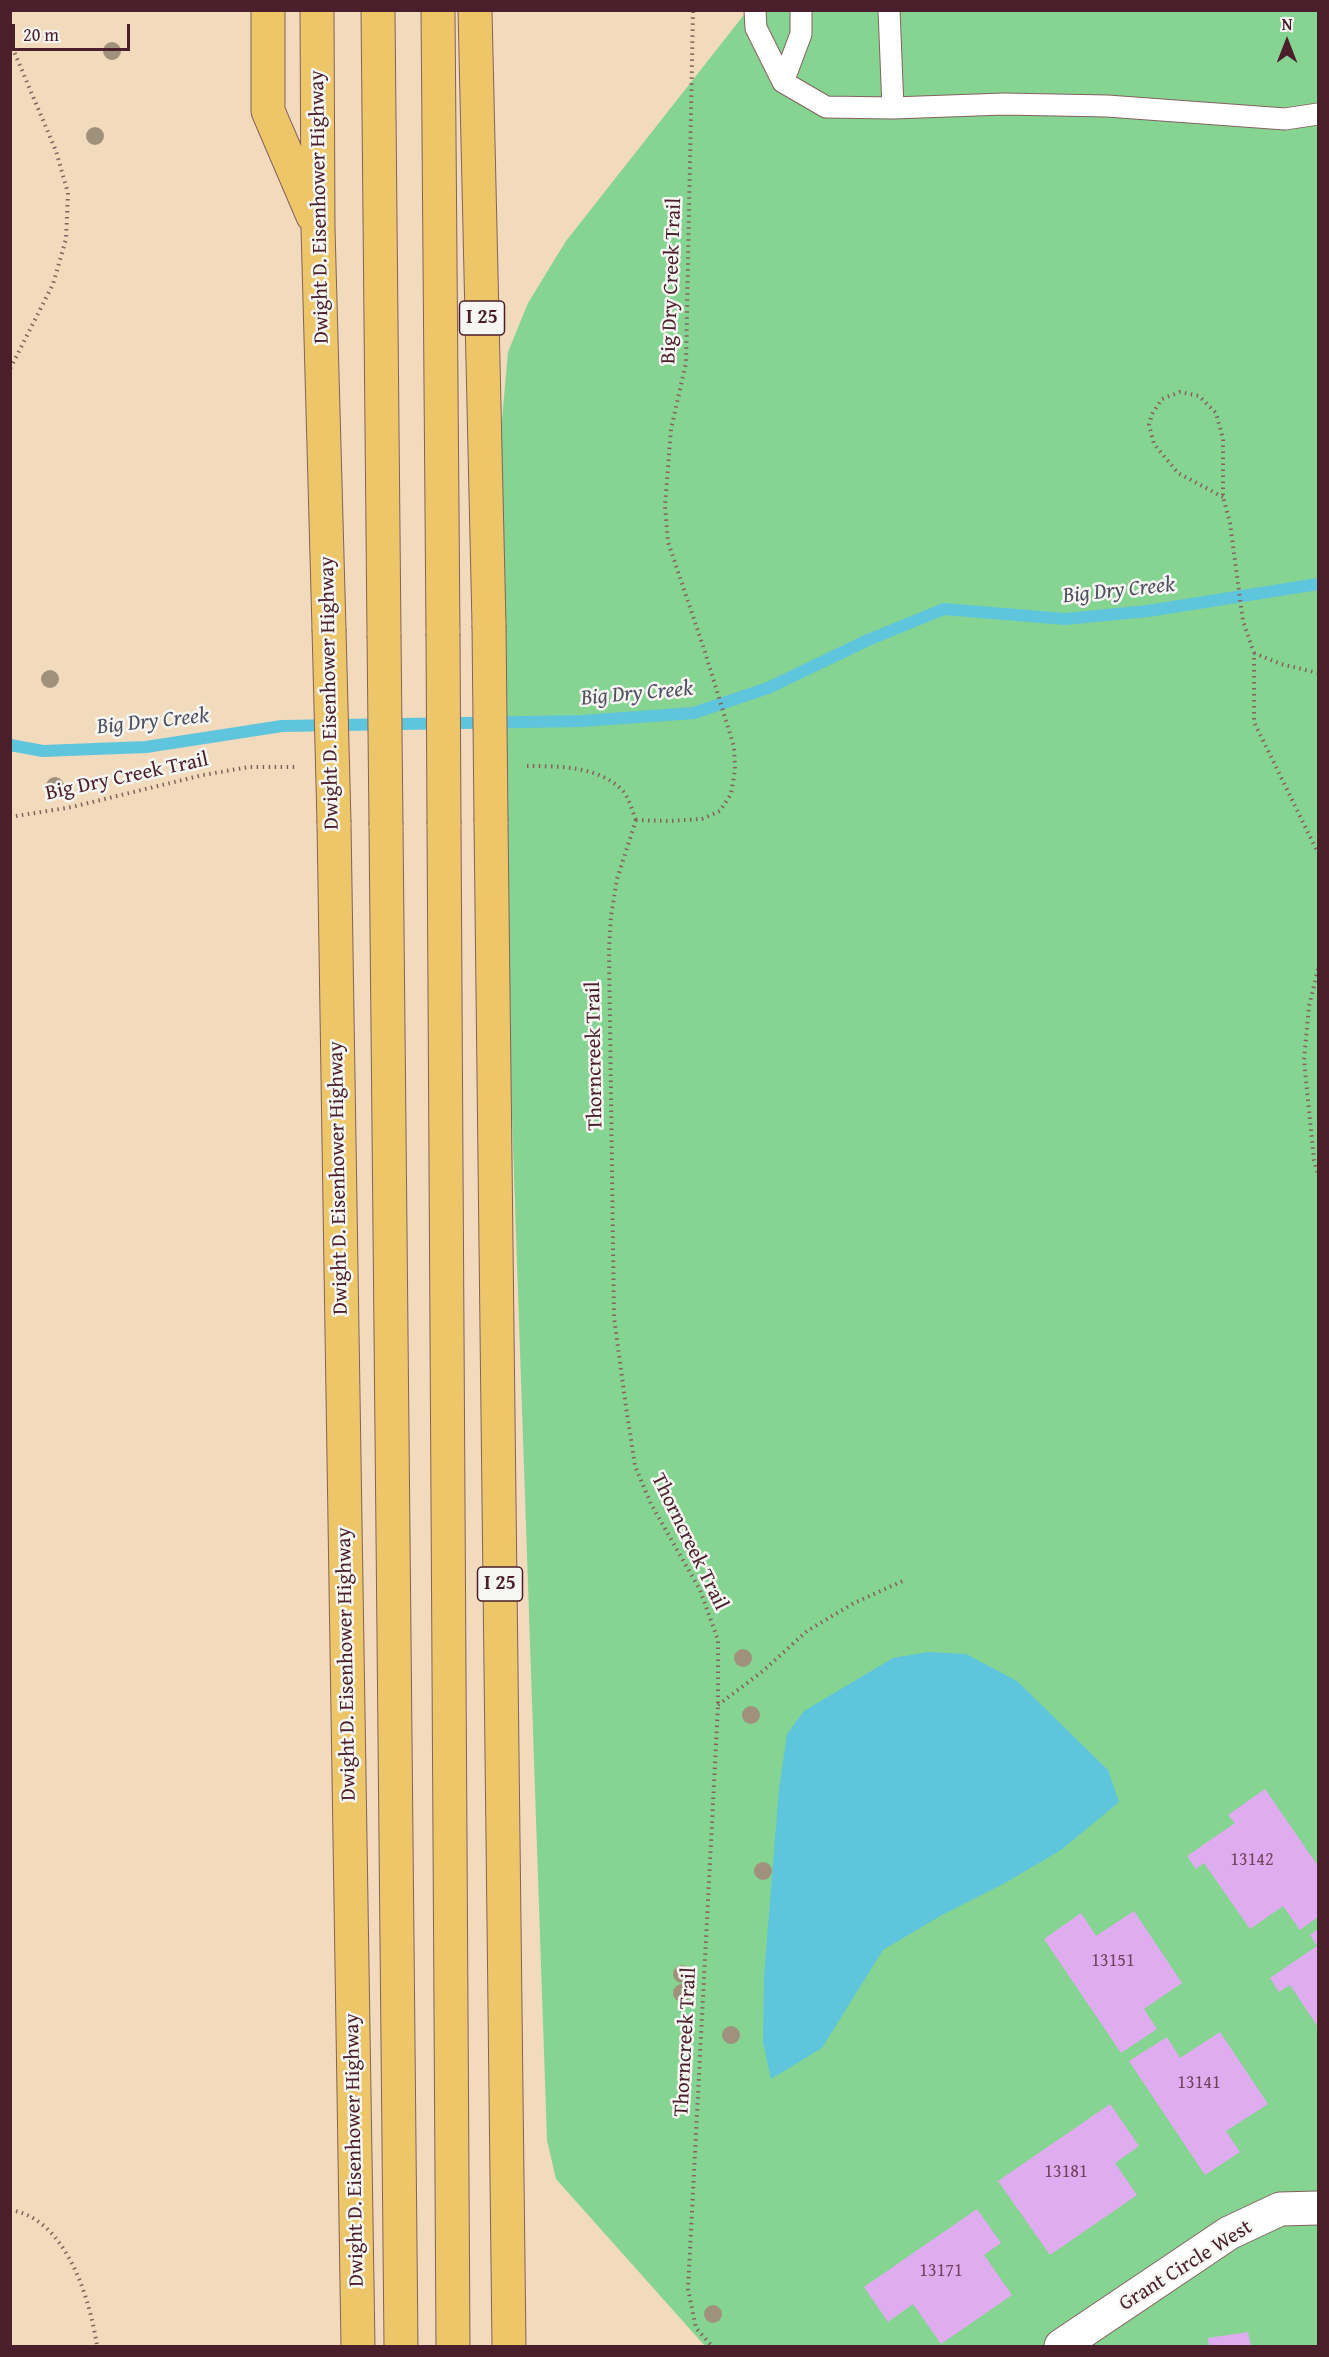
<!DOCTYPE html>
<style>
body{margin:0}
#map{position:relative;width:1329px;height:2357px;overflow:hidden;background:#f2dbbc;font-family:"Gentium Book Plus",serif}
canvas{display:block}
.frame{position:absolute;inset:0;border:12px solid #4a1f2b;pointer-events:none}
.north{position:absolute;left:1257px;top:12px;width:60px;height:60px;-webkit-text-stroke:4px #f6f6f2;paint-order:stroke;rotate:0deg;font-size:16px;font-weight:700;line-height:24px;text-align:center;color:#4a1f2b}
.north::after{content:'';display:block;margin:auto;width:21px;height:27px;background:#4a1f2b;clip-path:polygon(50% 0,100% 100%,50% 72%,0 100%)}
.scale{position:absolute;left:12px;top:24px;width:118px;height:27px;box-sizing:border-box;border:3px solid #4a1f2b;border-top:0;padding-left:8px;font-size:18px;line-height:21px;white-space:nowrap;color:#4a1f2b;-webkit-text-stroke:4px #f6f6f2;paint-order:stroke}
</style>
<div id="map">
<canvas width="1329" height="2357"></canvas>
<div class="frame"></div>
<div class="north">N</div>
<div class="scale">20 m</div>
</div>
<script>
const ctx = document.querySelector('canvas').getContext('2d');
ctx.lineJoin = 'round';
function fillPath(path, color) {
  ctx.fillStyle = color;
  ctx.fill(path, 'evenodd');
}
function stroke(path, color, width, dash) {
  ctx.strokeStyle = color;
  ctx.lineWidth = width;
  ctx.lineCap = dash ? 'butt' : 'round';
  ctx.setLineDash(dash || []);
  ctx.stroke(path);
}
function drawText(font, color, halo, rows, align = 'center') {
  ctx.font = font + ' "Gentium Book Plus",serif';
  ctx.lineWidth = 5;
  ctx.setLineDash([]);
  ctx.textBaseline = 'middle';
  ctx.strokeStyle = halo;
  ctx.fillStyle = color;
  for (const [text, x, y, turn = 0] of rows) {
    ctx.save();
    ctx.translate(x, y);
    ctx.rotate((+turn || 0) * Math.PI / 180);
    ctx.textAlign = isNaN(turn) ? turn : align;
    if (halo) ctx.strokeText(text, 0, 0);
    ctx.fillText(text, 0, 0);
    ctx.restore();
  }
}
fillPath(new Path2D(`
 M747,11h571v2335h-613l-149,-167 -9,-39 -55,-1608 16,-180 20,-49 38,-62z`), '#86d492');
fillPath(new Path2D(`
 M928,1652l38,2 51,27 91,89 11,32 -58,48 -56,33 -63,32 -59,35 -61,98 -51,31 -8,-37 1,-66 15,-187 8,-55 17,-23 89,-53z`), '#5fc5dc');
stroke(new Path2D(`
 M10,745l33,6 103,-4 136,-21 300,-5 112,-8 74,-25 100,-48 76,-31 121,10 83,-8 170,-27`), '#5fc5dc', 12);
fillPath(new Path2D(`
 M1265,1789l53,77v51l-18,13 -17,-24 -33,23 -46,-66 -8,6 -9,-13 48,-33 -7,-8z
 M1134,1911l48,72 -38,26 13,20 -36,24 -77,-114 37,-26 15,23z
 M1318,1929v98l-28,-42 -11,7 -9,-14 47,-32 -7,-11z
 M1220,2032l48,72 -42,27 14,21 -35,23 -76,-114 38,-24 13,21z
 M1110,2104l29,42 -24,17 22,32 -87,60 -52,-74z
 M977,2209l24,34 -17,12 28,40 -71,49 -28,-40 -25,18 -24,-35z
 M1248,2332l3,14h-42l-1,-8z`), '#e0acf0');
const service = new Path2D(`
 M755,10l1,18 27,54 18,-48v-24
 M889,10l4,98
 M783,82l43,25 67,1 111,-4 103,2 178,13 33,-5`);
const minor = new Path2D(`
 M1061,2346l168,-113 51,-24 38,-1`);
const motorway = new Path2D(`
 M268,10v101l45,105
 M317,10l1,218 11,401
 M378,10l6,625
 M438,10l5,623
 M475,10l14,615
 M491,821l18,1525
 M334,823l24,1523
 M444,824l9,1522
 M386,825l15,1521`);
stroke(service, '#85615e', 23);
stroke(minor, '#85615e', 35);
stroke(motorway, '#85615e', 35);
stroke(new Path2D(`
 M10,42l46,109 12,42 -2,46 -13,45 -43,85
 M1223,497l-45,-24 -24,-29 -5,-19 3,-11 10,-15 18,-7 19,4 17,17 7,26v58l7,26 13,98 11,32v69l64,131
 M1254,653l27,11 37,9
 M527,766c32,0 71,0 95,24 7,7 10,21 14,30
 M10,817l62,-10 131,-32 46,-8h49
 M636,820l-19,59 -6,37 -2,34 5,367 12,90 9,59 16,38 49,86 18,50v66l-30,583 8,39 16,18
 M636,820l31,1 35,-2 18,-8 11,-17 4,-24 -1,-23 -29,-95 -37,-110 -3,-36 6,-77 15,-66 7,-353
 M1318,969l-9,37 -5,54 10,100 4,14
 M718,1705l45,-34 44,-40 47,-28 51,-23
 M10,2210c56,8 80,89 87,136`), '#85615e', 4, [1.5, 4.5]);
stroke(service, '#fff', 21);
stroke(minor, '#fff', 33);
stroke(motorway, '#ecc669', 33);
const motorwayBridge = new Path2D(`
 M489,625l2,196
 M329,629l5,194
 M443,633l1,191
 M384,635l2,190`);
stroke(motorwayBridge, '#85615e', 35, []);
stroke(motorwayBridge, '#ecc669', 33);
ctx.fillStyle = '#a0917d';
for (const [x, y] of [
 [112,51],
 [95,136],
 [50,679],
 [55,786],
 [743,1658],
 [751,1715],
 [763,1871],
 [682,1974],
 [682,1993],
 [731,2035],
 [713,2314]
]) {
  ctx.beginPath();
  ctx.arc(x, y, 9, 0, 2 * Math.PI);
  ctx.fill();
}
drawText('18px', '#70425c', null, [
 ["13142",1252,1860],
 ["13151",1113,1961],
 ["13141",1199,2083],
 ["13181",1066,2172],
 ["13171",941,2271]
]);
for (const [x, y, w] of [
 [482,318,45],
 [500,1584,45]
]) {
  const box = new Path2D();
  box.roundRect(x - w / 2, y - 17, w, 34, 4.5);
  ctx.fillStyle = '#f6f6f2';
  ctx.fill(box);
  stroke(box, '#4a1f2b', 1.5);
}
drawText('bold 20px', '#4a1f2b', null, [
 ["I 25",482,318],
 ["I 25",500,1584]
]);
drawText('21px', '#4a1f2b', '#f6f6f2', [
 ["Dwight D. Eisenhower Highway",320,207,-91],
 ["Big Dry Creek Trail",672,281,-88],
 ["Dwight D. Eisenhower Highway",330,693,-91],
 ["Big Dry Creek Trail",127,777,-12],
 ["Thorncreek Trail",595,1056,-91],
 ["Dwight D. Eisenhower Highway",339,1178,-91],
 ["Thorncreek Trail",689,1542,64],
 ["Dwight D. Eisenhower Highway",347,1664,-91],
 ["Thorncreek Trail",686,2042,-87],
 ["Dwight D. Eisenhower Highway",355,2150,-91],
 ["Grant Circle West",1186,2266,-32]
]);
drawText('italic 22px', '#505160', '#f6f6f2', [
 ["Big Dry Creek",1119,591,-6],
 ["Big Dry Creek",637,694,-5],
 ["Big Dry Creek",153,722,-6]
]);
</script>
